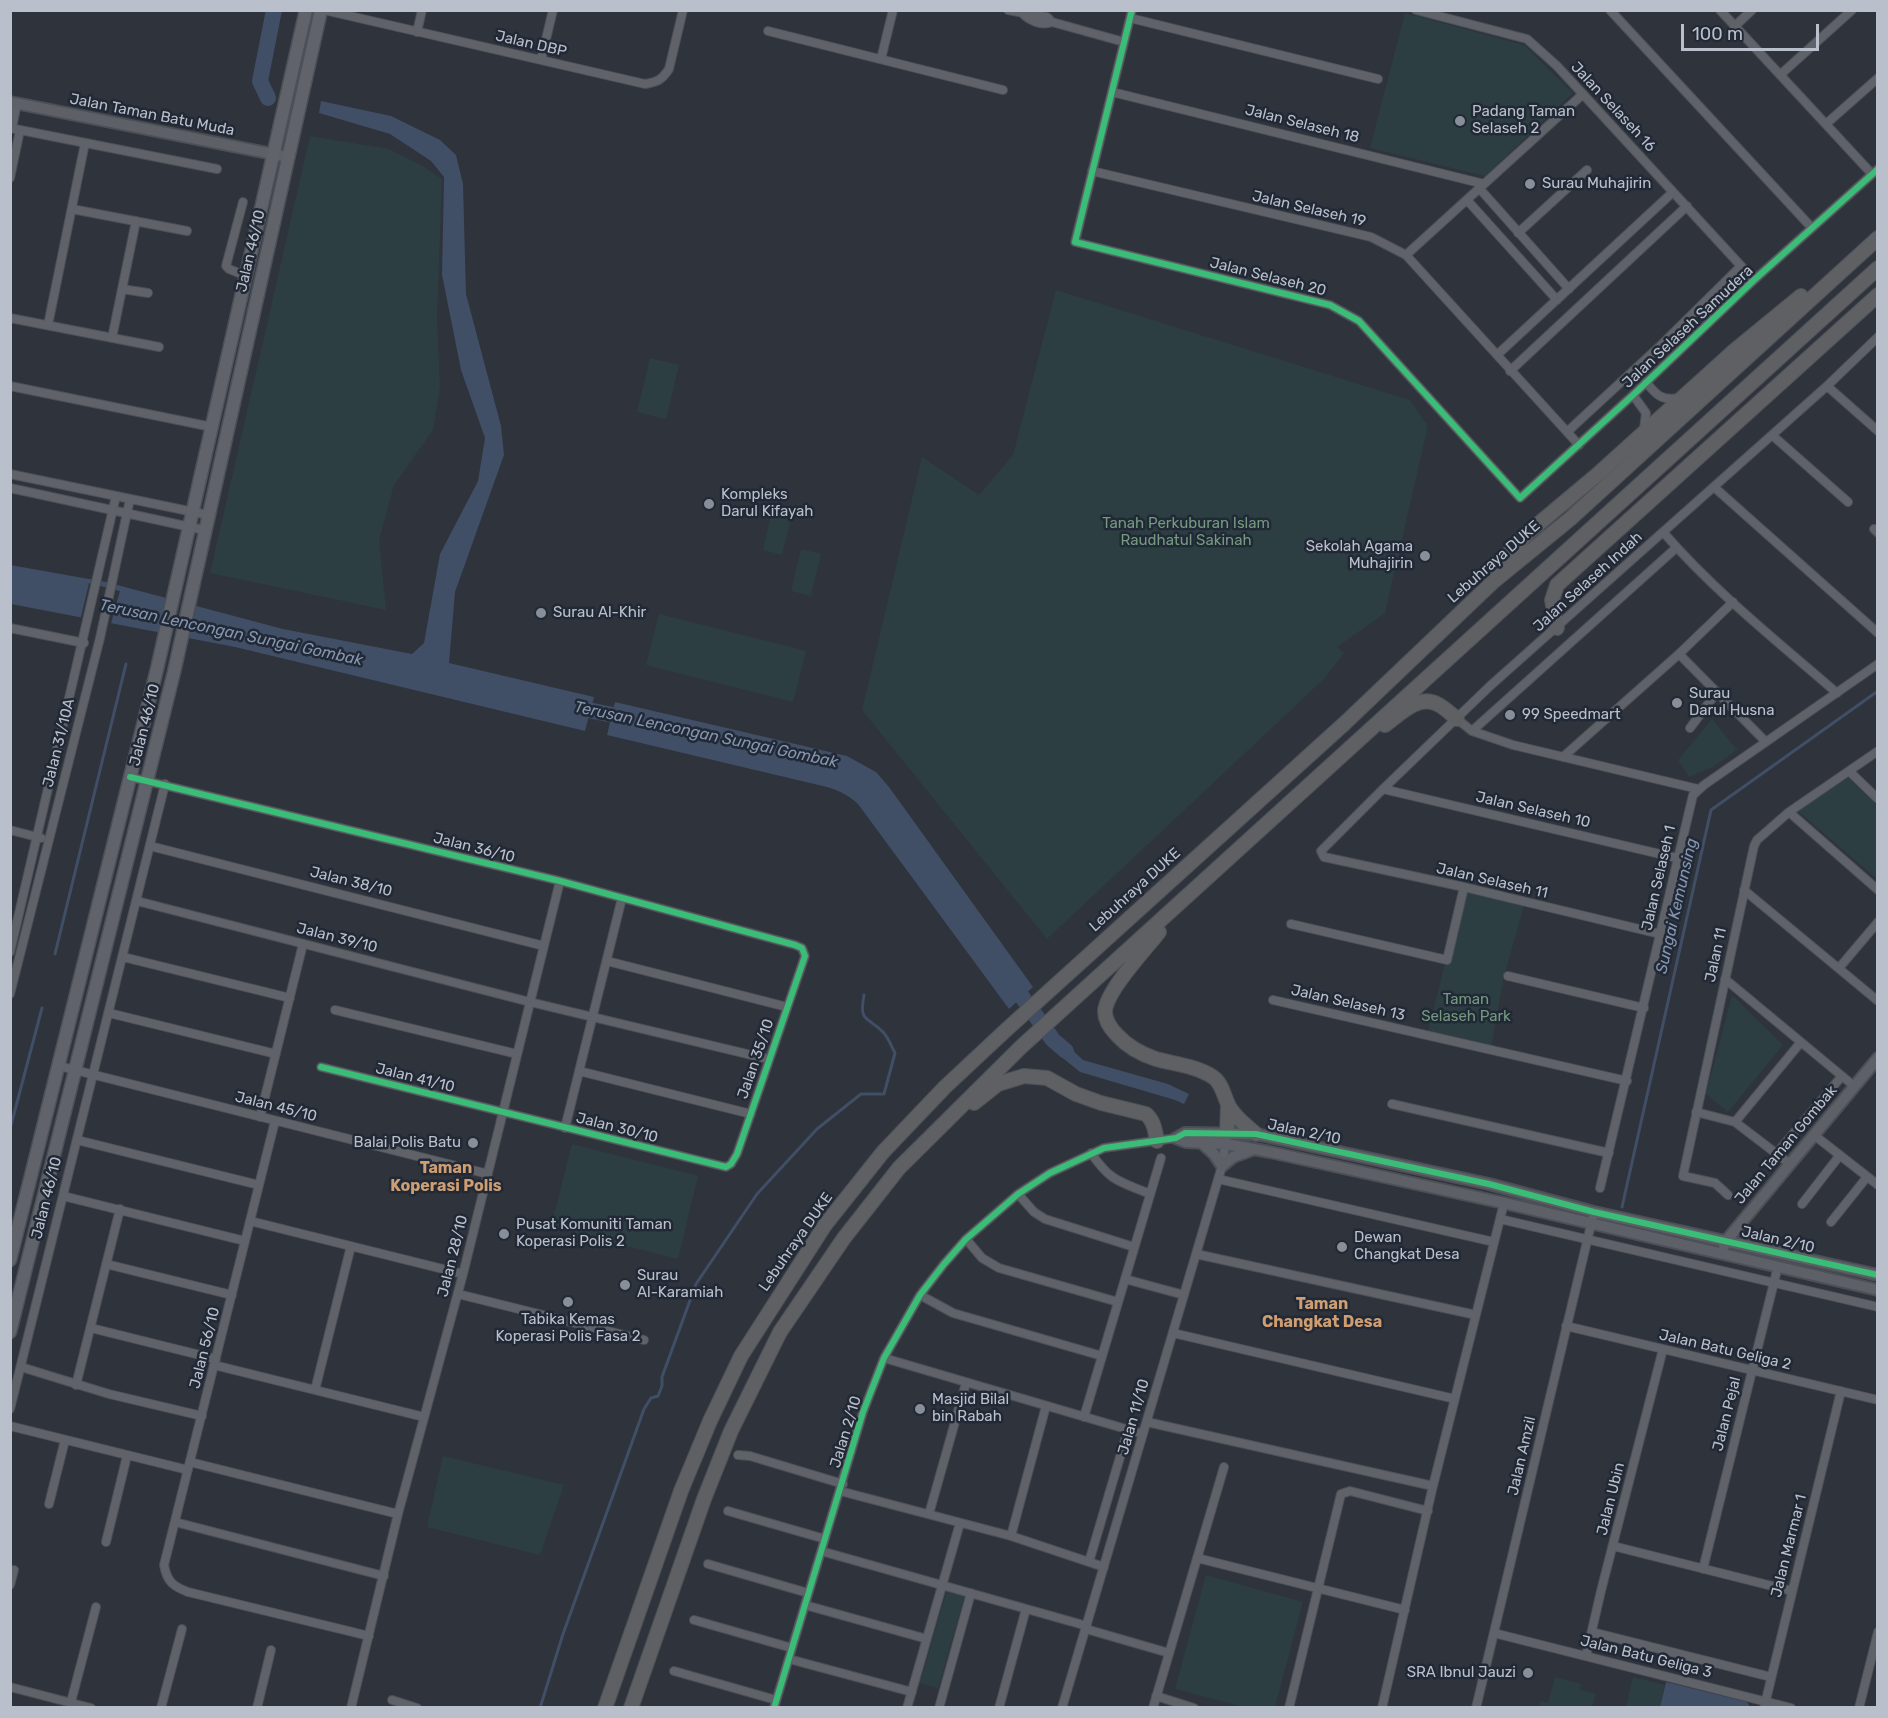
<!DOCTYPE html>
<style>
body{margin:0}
#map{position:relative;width:1888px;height:1718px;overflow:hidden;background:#2f333b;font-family:Rubik,sans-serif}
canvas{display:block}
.frame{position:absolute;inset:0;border:12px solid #bac0cb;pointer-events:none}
.scale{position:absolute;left:1681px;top:24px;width:138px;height:27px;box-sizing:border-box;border:3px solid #bac0cb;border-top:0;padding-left:8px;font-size:18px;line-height:21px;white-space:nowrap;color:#bac0cb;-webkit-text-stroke:4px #222936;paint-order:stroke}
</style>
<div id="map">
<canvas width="1888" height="1718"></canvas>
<div class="frame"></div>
<div class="scale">100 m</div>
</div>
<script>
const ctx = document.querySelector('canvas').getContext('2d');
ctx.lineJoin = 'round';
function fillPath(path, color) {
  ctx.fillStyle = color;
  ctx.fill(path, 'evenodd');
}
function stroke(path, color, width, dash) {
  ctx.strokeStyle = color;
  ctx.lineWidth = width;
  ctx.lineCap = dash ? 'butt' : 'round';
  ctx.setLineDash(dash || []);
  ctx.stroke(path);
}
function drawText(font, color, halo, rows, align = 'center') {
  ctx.font = font + ' Rubik,sans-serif';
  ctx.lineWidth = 5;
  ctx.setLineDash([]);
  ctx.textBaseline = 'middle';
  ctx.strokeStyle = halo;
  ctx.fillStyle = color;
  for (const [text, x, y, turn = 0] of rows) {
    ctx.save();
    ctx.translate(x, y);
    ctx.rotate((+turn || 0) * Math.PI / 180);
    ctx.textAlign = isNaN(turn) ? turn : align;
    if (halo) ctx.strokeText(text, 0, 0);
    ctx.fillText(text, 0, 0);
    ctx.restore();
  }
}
fillPath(new Path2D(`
 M1405,13l119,32 49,48 -88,83 -115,-28z
 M310,136l79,13 34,17 19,13 -5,138 3,70 -7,43 -39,55 -15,55 7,70 -176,-37z
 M1056,290l354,110 18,26 -43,187 -48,34 7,6 -20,26 -277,260 -185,-229 60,-253 57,38 34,-40z
 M650,358l29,7 -13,54 -29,-7z
 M772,510l20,5 -10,40 -19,-5z
 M801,549l20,5 -10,42 -20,-5z
 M659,614l147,37 -13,51 -147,-37z
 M1712,719l25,31 -24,17 -24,10 -11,-17z
 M1848,778l29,27v74l-79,-68z
 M1464,887l61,15 -21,74 -13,73 -64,-14z
 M1732,995l51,50 -55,67 -22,-18z
 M572,1144l126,32 -20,83 -127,-32z
 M443,1456l121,29 -24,70 -113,-28z
 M1206,1575l97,27 -28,105h-31l-69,-18z
 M947,1590l18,5 -27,93 -18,-5z
 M1555,1677l26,7 -1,6 16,4 -4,13h-53l2,-6 7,2z
 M1633,1677l32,8 -5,22h-34z`), '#2c3e42');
fillPath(new Path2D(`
 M321,101l70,15 49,24 16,15 7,29 3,110 35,132 3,29 -49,137 -6,71 145,34 -9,34 -350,-84 -224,-43 -1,-39 96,17 177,47 129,25 12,-11 16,-89 38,-73 7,-43 -24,-68 -19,-95 2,-98 -13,-16 -41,-27 -71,-21z
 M615,702l232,54 29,16 13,15 144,200 -24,22 -151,-205c-10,-9 -18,-13 -31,-17l-220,-52z
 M1055,1034l28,26 85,24 21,10 -5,10 -9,-4 -95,-28 -26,-21 -9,-10z
 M1666,1682l81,20 3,5h-90z`), '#404e66');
fillPath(new Path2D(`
 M89,583l31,8 -10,36 -30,-6z
 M167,595l30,8 -9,38 -30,-6z`), '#2f333b');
stroke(new Path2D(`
 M55,954l71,-290
 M10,1129l32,-121
 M1622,1207l89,-397 167,-119
 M540,1708l23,-74 81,-225 7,-11 7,-2 4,-10v-9l34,-93 61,-90 60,-65 44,-35h23l11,-41c-4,-7 -7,-17 -13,-22 -16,-15 -23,-9 -18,-36`), '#404e66', 3);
stroke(new Path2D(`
 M268,98l-8,-17 14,-71
 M569,706l63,13
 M1010,980l43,60 13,11`), '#404e66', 16);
const street = new Path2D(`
 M324,10l321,74c12,-2 17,-4 24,-15l14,-59
 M1008,10l39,7 5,5 72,20
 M1132,10l-57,232 255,63 29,16 161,177 113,-103 121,-115 124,-111
 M1416,10l111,29 30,27 197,214
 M1610,10l202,218
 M1720,10l152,164
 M1023,14c7,7 19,12 29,8
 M1130,18l248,61
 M1735,26l17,-16
 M768,31l235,59
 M417,32l5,-22
 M881,59l12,-49
 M541,60l12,-50
 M1780,75l72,-65
 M1112,92l372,92
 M1826,124l52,-46
 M10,128l207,41
 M12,128l5,-25
 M1092,171l279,66 35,18 173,190
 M10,178l10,-48
 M1479,188l90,101
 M1467,200l90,100
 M243,202l-17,64 3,3 17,7
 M72,209l115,22
 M1518,233l69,-63
 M1406,255l177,-161
 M122,289l26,4
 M10,318l149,29
 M48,325l37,-182
 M112,338l24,-117
 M1497,355l176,-163
 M1510,371l177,-165
 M1646,382c10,13 16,19 33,16
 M10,386l202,41
 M1827,386l51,45
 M1633,395l13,18 -2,16
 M1567,432l92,-85 82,-81
 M1772,435l76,67
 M10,474l198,41
 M1714,487l164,146
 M10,488l194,42
 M1874,529l4,4
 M1663,532c52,60 114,109 174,161
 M10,628l74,15
 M1679,654l86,87
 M1457,719l15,12 41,14 185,44
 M1690,728l27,-36
 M1472,731l204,-183
 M1563,757l116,-103 54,-52
 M1849,771l29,28
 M130,777l430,104 235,64 7,3 3,8 -68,198 -6,10 -5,3 -405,-100
 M1383,789l294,69
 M1789,812l89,78
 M10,830l31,8
 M150,846l394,100
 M1744,890l134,111
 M137,901l393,101 238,57
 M1291,924l156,36 17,-73
 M1660,934l-196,-47 -140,-30 -3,-6 62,-62 107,-103 337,-300 51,-49
 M10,952l106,-456
 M123,957l167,41
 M607,961l180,46
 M1839,968l39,-46
 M1508,976l136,32
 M1725,979l129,107
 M10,994l90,-356 30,-139
 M1273,1000l354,81
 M335,1010l182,44
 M109,1013l167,41
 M59,1066l429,108
 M579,1071l172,43
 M1392,1104l217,49
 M1696,1112l39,10 55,42
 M260,1117l43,-173
 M275,1121l-111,444c3,16 8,21 24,27l181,44
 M1735,1122l66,-80
 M565,1128l57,-230
 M1814,1135l64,50
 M77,1140l182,45
 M1091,1153c20,29 28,28 59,41
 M1776,1154l66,-78
 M1218,1179l276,63
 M1600,1188l93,-393 11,-10 174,-121
 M1018,1194l16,18 11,7 89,28
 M1728,1195l-13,-12 -32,-7 71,-330 3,-6 32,-28 89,-61
 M63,1196l182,45
 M1802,1204l38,-49
 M1500,1219l378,88
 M250,1221l213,53
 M1831,1222l36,-45
 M966,1239l16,19 17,10 119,34
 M1196,1254l280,61
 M106,1264l126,31
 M1125,1279l59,16
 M458,1294l186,46
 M920,1295l33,18 149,43
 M1566,1326l312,74
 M91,1328l125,31
 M1173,1333l282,66
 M884,1358l259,76
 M214,1365l210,52
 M21,1367l88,27 93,22
 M76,1385l44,-176
 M315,1390l36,-144
 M10,1409l155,-625
 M1084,1417l77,-259
 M1147,1422l286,64
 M10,1426l178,44
 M738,1455l12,1 93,28
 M190,1462l208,52
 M840,1491l171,45 93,31
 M49,1504l16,-64
 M728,1511l97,28
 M929,1514l37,-131
 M175,1522l209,54
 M1011,1536l35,-130
 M106,1542l21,-86
 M1613,1546l179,45
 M821,1551l266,75
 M1197,1558l208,52
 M1089,1562l39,-132
 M708,1564l100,29
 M1703,1569l75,-303
 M10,1585l4,-15
 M805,1605l122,34
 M694,1620l98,28
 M1086,1629l83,24
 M1592,1632l179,45
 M1494,1633l297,75
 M1586,1656l15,-65 62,-242
 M789,1659l123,33
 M674,1671l102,29
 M10,1687l81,21
 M1156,1696l38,12
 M392,1700l25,8
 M71,1702l25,-95
 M161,1708l21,-79
 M257,1708l14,-58
 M351,1708l47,-194 65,-240 97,-393
 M774,1708l89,-296 21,-54 36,-63 24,-31 22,-25 52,-45 32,-21 54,-25 72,-10
 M907,1708l53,-185
 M939,1708l32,-115
 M999,1708l27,-99
 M1062,1708l160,-542 4,-26
 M1153,1708l71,-241
 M1289,1708l52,-214 9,-3 78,20
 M1382,1708l50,-218 72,-287
 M1476,1708l118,-496
 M1764,1708l77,-317
 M1859,1708l19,-76`);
const secondary = new Path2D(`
 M10,102l278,55
 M1176,1138l9,-5 71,1 233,50 105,28 284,63
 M1176,1138l10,4 40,2 44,8 234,51 374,87
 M1202,1143l12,11 8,12 11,-9 19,-7
 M1724,1246l2,-5 152,-183`);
const primary = new Path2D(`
 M10,1260l147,-591 149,-659
 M10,1332l164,-660 147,-662`);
const highway = new Path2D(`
 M1498,574l11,-21 21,-22 68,-57 136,-123 67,-55
 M1557,628l-5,-28 5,-15 321,-290
 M1385,725c14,-10 34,-31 52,-21 7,3 14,10 20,15
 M1159,932c-14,18 -52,58 -54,79 0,9 6,18 12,24 10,11 24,19 39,24 18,5 41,7 57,18 10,7 11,21 17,31 7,11 17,18 26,26
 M974,1103l24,-19 26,-8 23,2 29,16 25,9 45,11c8,7 9,16 11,27
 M1227,1133l1,-27
 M605,1708l76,-217 29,-70 31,-65 84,-131 58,-73 62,-65 61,-57 339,-307 149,-142 76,-62 308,-281
 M631,1708l73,-209 27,-68 49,-99 64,-94 55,-70 122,-121 857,-779`);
stroke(street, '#4c5056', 10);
stroke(secondary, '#4c5056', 14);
stroke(primary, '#4c5058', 15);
stroke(highway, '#4c5057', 16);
stroke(street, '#5f6269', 8);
stroke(secondary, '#5d6067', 10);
stroke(primary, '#60646a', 12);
stroke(highway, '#5e6063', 14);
stroke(new Path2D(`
 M1132,10l-57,232 255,63 29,16 161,177 113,-103 121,-115 124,-111
 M130,777l430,104 235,64 7,3 3,8 -68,198 -6,10 -5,3 -405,-100
 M774,1708l89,-296 21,-54 36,-63 24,-31 22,-25 52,-45 32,-21 54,-25 72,-10 9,-5 71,1 233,50 105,28 284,63`), '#3abd76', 6);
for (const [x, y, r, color] of [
 [1460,121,6,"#898f99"],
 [1530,184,6,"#898f99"],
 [709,504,6,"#898f99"],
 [1425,556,6,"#898f99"],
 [541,613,6,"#898f99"],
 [1677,703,6,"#898f99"],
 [1510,715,6,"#898f99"],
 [473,1143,6,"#898f99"],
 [504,1234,6,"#898f99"],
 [1342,1247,6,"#898f99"],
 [625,1285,6,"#898f99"],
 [568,1302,6,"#898f99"],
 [920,1409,6,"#898f99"],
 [1528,1673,6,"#898f99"]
]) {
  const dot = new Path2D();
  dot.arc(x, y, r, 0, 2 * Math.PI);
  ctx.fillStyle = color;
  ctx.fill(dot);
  stroke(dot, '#222936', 2);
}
drawText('15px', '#bac0cb', '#222936', [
 ["Jalan DBP",531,44,13],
 ["Jalan Selaseh 16",1613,107,47],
 ["Jalan Taman Batu Muda",152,115,11],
 ["Jalan Selaseh 18",1302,124,14],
 ["Jalan Selaseh 19",1309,209,13],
 ["Jalan 46/10",251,251,-77],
 ["Jalan Selaseh 20",1268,277,14],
 ["Jalan Selaseh Samudera",1688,327,-43],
 ["Lebuhraya DUKE",1494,562,-41],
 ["Jalan Selaseh Indah",1588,582,-42],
 ["Jalan 46/10",145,725,-76],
 ["Jalan 31/10A",59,743,-76],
 ["Jalan Selaseh 10",1533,810,13],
 ["Jalan 36/10",474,848,14],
 ["Jalan Selaseh 1",1659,878,-77],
 ["Jalan Selaseh 11",1492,881,13],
 ["Jalan 38/10",351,882,14],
 ["Lebuhraya DUKE",1135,890,-42],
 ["Jalan 39/10",337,938,14],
 ["Jalan 11",1716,955,-78],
 ["Jalan Selaseh 13",1348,1003,13],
 ["Jalan 35/10",756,1059,-71],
 ["Jalan 41/10",415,1078,14],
 ["Jalan 45/10",276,1107,14],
 ["Jalan 30/10",617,1128,14],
 ["Jalan 2/10",1304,1132,12],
 ["Jalan Taman Gombak",1786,1145,-50],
 ["Jalan 46/10",47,1198,-76],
 ["Jalan 2/10",1778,1240,13],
 ["Lebuhraya DUKE",796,1242,-55],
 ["Jalan 28/10",453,1256,-76],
 ["Jalan 56/10",205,1348,-76],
 ["Jalan Batu Geliga 2",1725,1350,13],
 ["Jalan Pejal",1727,1414,-76],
 ["Jalan 11/10",1134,1417,-74],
 ["Jalan 2/10",846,1432,-73],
 ["Jalan Amzil",1522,1456,-77],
 ["Jalan Ubin",1611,1499,-76],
 ["Jalan Marmar 1",1789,1546,-76],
 ["Jalan Batu Geliga 3",1646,1657,14]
]);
drawText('15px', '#bac0cb', '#222936', [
 ["Padang Taman",1472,112],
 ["Selaseh 2",1472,129],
 ["Surau Muhajirin",1542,184],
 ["Kompleks",721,495],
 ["Darul Kifayah",721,512],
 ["Sekolah Agama",1413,547,"right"],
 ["Muhajirin",1413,564,"right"],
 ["Surau Al-Khir",553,613],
 ["Surau",1689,694],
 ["Darul Husna",1689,711],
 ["99 Speedmart",1522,715],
 ["Balai Polis Batu",461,1143,"right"],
 ["Pusat Komuniti Taman",516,1225],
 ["Koperasi Polis 2",516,1242],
 ["Dewan",1354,1238],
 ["Changkat Desa",1354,1255],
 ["Surau",637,1276],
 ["Al-Karamiah",637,1293],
 ["Tabika Kemas",568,1320,"center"],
 ["Koperasi Polis Fasa 2",568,1337,"center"],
 ["Masjid Bilal",932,1400],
 ["bin Rabah",932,1417],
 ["SRA Ibnul Jauzi",1516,1673,"right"]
], 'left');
drawText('15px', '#739a7e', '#222936', [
 ["Tanah Perkuburan Islam",1186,524],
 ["Raudhatul Sakinah",1186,541],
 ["Taman",1466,1000],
 ["Selaseh Park",1466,1017]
]);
drawText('italic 16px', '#8595af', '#222936', [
 ["Terusan Lencongan Sungai Gombak",231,633,12],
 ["Terusan Lencongan Sungai Gombak",706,735,12],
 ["Sungai Kemunsing",1677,906,-77]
]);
drawText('bold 16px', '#ce9e72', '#222936', [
 ["Taman",446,1168],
 ["Koperasi Polis",446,1186],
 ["Taman",1322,1304],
 ["Changkat Desa",1322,1322]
]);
</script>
